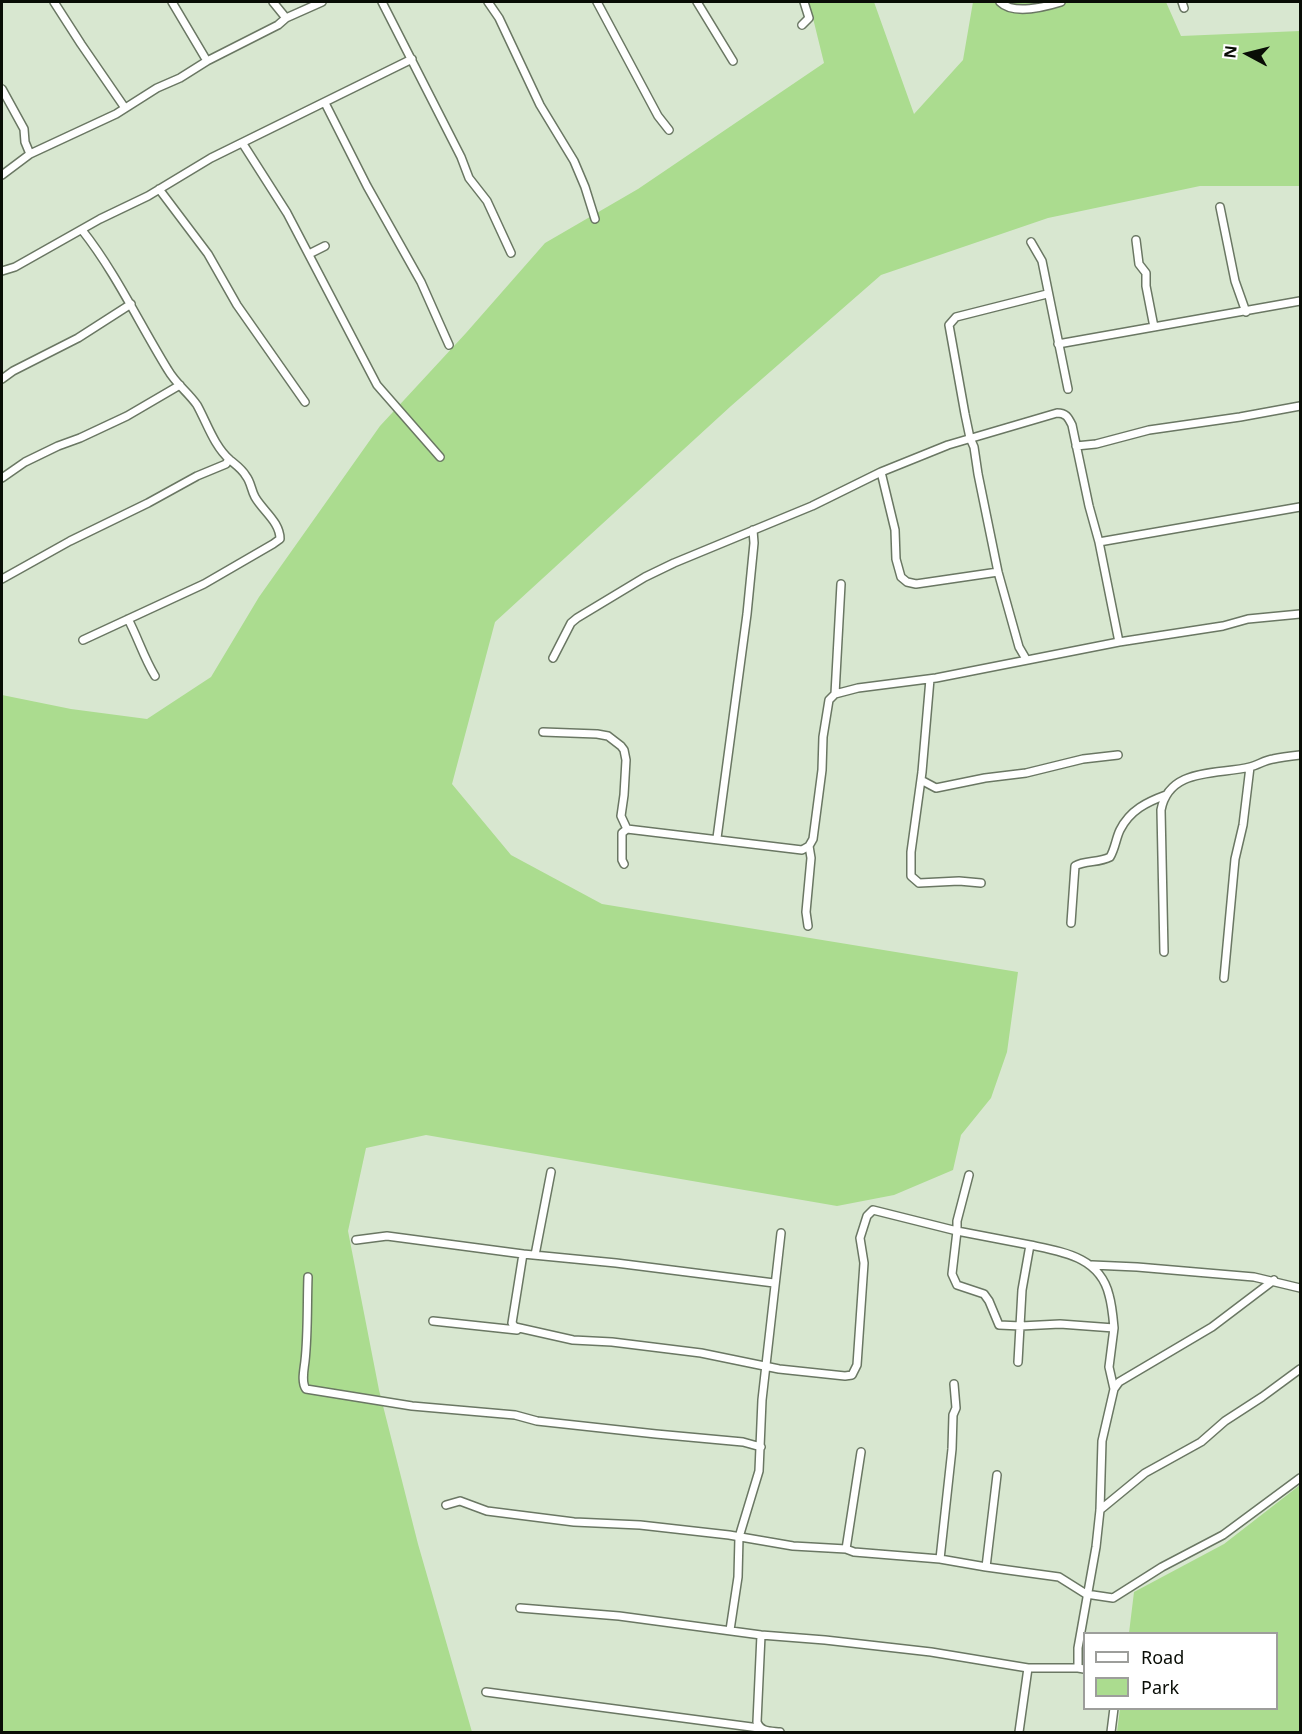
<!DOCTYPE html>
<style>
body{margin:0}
#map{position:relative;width:1302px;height:1734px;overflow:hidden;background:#d8e7d0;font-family:"Noto Sans",sans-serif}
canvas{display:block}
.frame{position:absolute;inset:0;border:3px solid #090d06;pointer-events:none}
.legend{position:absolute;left:1083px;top:1632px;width:195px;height:78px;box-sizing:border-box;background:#fff;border:2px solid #9d9e9b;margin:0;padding:8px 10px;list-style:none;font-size:18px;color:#090d06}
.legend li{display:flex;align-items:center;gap:12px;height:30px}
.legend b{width:30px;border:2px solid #9d9e9b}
.north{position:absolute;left:1218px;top:24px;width:60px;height:60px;-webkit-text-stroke:4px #fff;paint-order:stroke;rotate:277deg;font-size:16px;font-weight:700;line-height:24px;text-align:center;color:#090d06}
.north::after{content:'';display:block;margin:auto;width:21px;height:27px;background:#090d06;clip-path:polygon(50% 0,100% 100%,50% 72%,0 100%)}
</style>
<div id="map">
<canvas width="1302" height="1734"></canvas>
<div class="frame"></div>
<ul class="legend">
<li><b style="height:8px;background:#fff"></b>Road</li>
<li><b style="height:16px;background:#abdc8f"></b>Park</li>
</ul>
<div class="north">N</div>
</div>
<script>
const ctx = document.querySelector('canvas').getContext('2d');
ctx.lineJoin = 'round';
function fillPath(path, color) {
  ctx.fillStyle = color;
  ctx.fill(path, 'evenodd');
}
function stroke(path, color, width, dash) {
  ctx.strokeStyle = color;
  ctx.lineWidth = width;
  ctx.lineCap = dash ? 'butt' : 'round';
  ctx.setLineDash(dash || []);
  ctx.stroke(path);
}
fillPath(new Path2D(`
 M809,2h65l40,112 49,-54 10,-58h193l15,34 119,-5v155h-100l-152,32 -167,57 -150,131 -236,216 -43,162 59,71 91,49 416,68 -11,80 -16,46 -30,37 -8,35 -59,25 -57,11 -411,-71 -60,13 -18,83 31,159 39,154 54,188h-470v-1037l69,14 76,10 64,-42 48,-80 121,-171 86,-93 79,-90 93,-54 186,-126z
 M1300,1485v247h-183l3,-23 156,-1v-74l-147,-1 5,-41 90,-48z`), '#abdc8f');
const street = new Path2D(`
 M54,2l27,42 44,64
 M172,2l35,59
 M273,2l13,16
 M382,2l79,155 8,21 18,23 24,52
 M488,2l11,16 41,87 34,56 11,26 10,32
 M597,2l61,114 11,14
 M697,2l36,59
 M1000,2c13,13 45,5 61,0
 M1182,2l2,6
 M802,25l7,-7 -5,-16
 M2,89l22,40 1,13 5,12
 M325,103l42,83 54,96 28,63
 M243,144l44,69 90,172 63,72
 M2,175l28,-21 86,-40 41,-26 23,-10 27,-17 71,-36 8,-7 36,-16
 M159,189l49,65 29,51 68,97
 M1220,207l15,74 11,31
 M82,230c34,43 57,93 86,140 8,14 20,22 29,35 10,18 17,41 33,55 6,5 12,9 16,16 5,6 5,14 9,21 8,14 25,25 25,42l-7,5 -69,40 -121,56
 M1136,240l3,24 7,9v13l8,41
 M1031,242l11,19 26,128
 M309,254l16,-8
 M2,271l13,-4 85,-48 48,-23 63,-38 201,-99
 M1058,344l242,-43
 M2,379l11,-8 65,-33 53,-34
 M1076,446l20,-2 53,-14 91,-13 60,-11
 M881,472l14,58 1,29 5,18 6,5 9,2 82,-12
 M2,478l23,-16 33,-16 22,-8 47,-22 53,-31
 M1099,542l201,-35
 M2,579l68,-38 78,-38 49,-27 29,-12 3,-5
 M128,619c10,19 16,39 27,57
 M553,658l18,-35 6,-5 68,-41 29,-14 138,-57 69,-34 67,-27 109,-32c9,0 11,4 15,12l17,81 10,36 20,100
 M1026,659l-7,-12 -21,-75 -20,-98 -4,-27 -4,-9 -5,-24 -16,-89 7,-8 91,-23
 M930,679l-8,93 -11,80v24l8,7 40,-2 22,2
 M835,694l6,-110
 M543,732l54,2 11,2 13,10 3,4 2,10 -2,35 -3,21 6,13
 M921,780l15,8 49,-10 41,-5 57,-14 35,-4
 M717,838l30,-224 7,-71 -1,-13
 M624,864l-2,-4v-27l5,-4 175,21 7,-4 4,-7 9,-69 1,-33 6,-37 6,-6 23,-6 78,-10 183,-36 104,-16 25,-7 52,-5
 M1071,923l4,-57c10,-6 24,-3 35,-9 5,-8 6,-19 10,-27 10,-20 27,-28 46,-35
 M808,926l-2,-14 5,-54 -2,-12
 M1164,952l-3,-142c8,-43 57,-35 89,-43 8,-2 15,-7 23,-8 9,-2 18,-3 27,-4
 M1224,978l11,-119 8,-34 7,-58
 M969,1175l-12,46v10l73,14
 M356,1240l31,-4 136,18 93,9 158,20
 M523,1254l-11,69 3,4 58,13 39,2 89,11 78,16 66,7 7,-1 5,-10 7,-102 -4,-25 7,-22 6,-6 84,21 -5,43 5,11 27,9 5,7 10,24 22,1 39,-2 54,4 -5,39 5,22 -12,52 -2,69 -4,37 -18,101v20l6,1
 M535,1255l16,-83
 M1092,1265l45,2 117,10 46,11
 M308,1277c-1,28 0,57 -3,84 -1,9 -4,21 1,28l106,17 103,9 22,6 119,13 87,8 18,5
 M433,1321l84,9
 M1018,1362l4,-72 8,-45c33,7 70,12 79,50 3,10 4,22 5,33
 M954,1384l2,24 -3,7 -1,34 -12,110 46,8
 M1114,1389l5,-7 93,-55 62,-47
 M861,1452l-15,97 8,3 86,7
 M997,1475l-11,92 73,10 27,17 27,4 49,-31 61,-32 77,-57
 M446,1505l14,-4 27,10 87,11 66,3 89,10 64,11 53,3
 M1100,1510l45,-37 56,-31 24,-21 37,-24 38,-28
 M520,1608l99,8 142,19 64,5 106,12 97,16h50
 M730,1630l8,-53 1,-40 20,-66 3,-71 19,-167
 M761,1635l-4,87c4,10 12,9 23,10
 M486,1692l273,36
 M1019,1732l9,-64
 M1111,1732l3,-24`);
stroke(street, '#6a7763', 10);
stroke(street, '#fff', 7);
</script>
